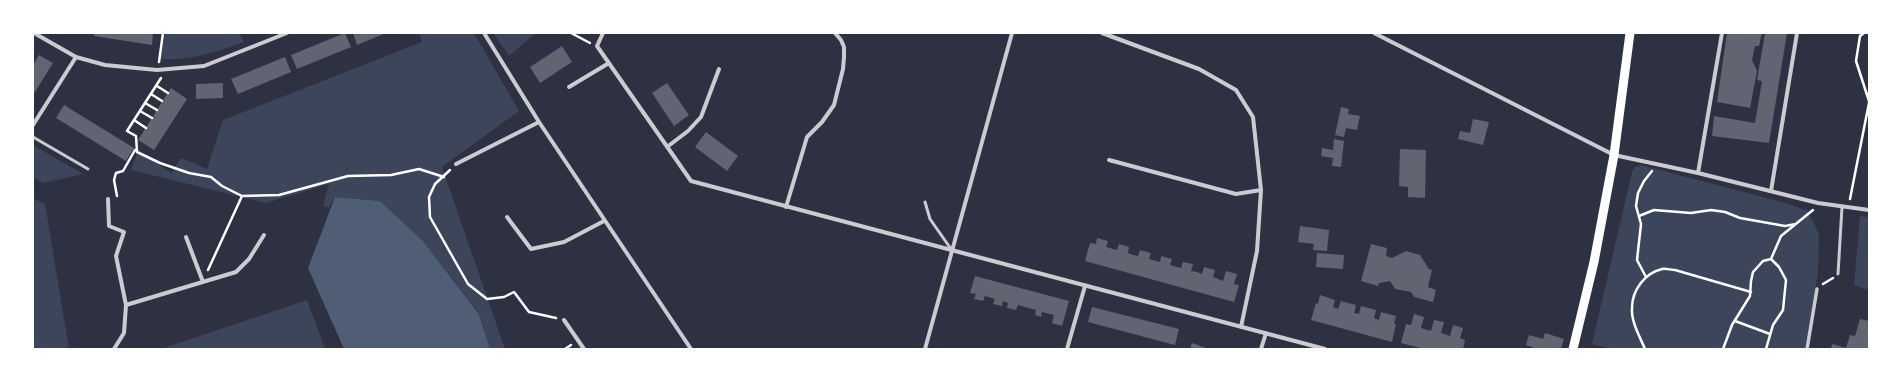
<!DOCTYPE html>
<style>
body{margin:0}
#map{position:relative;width:1902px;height:382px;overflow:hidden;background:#2d3142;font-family:Jost,sans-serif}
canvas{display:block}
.frame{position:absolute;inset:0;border:34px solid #fff;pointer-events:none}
</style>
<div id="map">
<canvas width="1902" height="382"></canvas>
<div class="frame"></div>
</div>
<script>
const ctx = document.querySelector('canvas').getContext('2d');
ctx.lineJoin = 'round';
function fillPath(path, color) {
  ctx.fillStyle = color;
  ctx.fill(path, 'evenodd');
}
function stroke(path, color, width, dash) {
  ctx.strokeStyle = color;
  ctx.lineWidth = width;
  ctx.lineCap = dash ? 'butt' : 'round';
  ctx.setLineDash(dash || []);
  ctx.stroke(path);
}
fillPath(new Path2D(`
 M165,33h74l5,9c-28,10 -54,19 -83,17z
 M419,33h55l45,78 -77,56 63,182h-15l-11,-36 -57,-73 -42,-39 -45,-4 -6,11 -6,-2 6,-22 -63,19 -135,-33 7,-20 33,23 10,-15 26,11 16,-49 199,-78z
 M493,33h43l-27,23z
 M33,145l50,29 -40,9 -10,-6z
 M1641,165l145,38 22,8 11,23 -1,39 -13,76h-192l-21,-5 40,-172 3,-5z
 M33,198l12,6 24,145h-36z
 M1860,216l9,1v73l-15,-5z
 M307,300l18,49h-164z`), '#3c4559');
fillPath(new Path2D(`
 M335,197l45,4 42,39 57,74 11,35h-146l-36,-81z`), '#4f5d75');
fillPath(new Path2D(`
 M95,33h58l-1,12 -58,-9z
 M345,33l6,14 -54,22 -6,-14z
 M353,33h33l-29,12z
 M1727,33h35l-3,13h-4l-3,14 5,11 -7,37 -33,-6z
 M1765,33h22l-18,110 -57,-7 2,-20 41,7 7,-42 -5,-1z
 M562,46l10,16 -32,21 -10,-16z
 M39,55l14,8 -20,32v-30z
 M285,57l6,15 -53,22 -7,-15z
 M223,83v15l-27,1v-15z
 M667,83l22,32 -15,11 -22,-33z
 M171,88l16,11 -33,51 -16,-10z
 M64,105l70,43 -8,13 -70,-43z
 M1341,107l8,2 -1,5 12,2 -3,14 -11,-2 -2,9 -9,-2z
 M1473,119l16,3 -6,23 -25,-6 2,-8 10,2z
 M706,132l32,24 -11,15 -32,-24z
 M1334,139l10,2 -3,26 -9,-1 1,-8 -12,-2 1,-8 11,2z
 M1400,149l26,1 -1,48 -17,-1v-10l-9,-1z
 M1300,226l29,4 -2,21 -14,-1 1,-6 -16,-2z
 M1097,238l11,3 -2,6 11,3 2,-6 10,3 -1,6 5,2 5,1 2,-6 11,3 -2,6 11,3 1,-6 11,3 -2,6 11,3 2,-6 10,2 -2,7 6,1 5,2 2,-7 11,3 -2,7 10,4 3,-10 11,3 -3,10 5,1 -5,17 -149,-41 5,-18 6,1z
 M1371,244l16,4 -1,8 6,2 14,-7 14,4 9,14 3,1 -4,17 8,3 -3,12 -19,-5 -3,-5 -16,-3 -5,-8 -11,2 -1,3 -17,-5z
 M1317,253l27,2 -1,14 -27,-2z
 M975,276l94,25 -7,25 -10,-3 2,-8 -12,-3 -1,5 -6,-2 1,-5 -18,-5 -2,5 -9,-2 1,-5 -5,-2 -1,5 -9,-2 2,-5 -10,-3 -2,5 -9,-2 2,-5 -6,-1z
 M1320,295l15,5 -2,7 3,1 2,1 3,-8 15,4 -2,8 5,1 2,-8 15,4 -2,8 5,2 2,-8 15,4 -2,8h2l-4,18 -81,-22 5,-17 2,1z
 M1092,307l87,22 -4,16 -87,-23z
 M1414,314l10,3 -3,11 6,2 4,1 3,-11 10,2 -3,11 9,3 3,-11 10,3 -3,10 5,2 -2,9h-39l-23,-6 5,-19 5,1z
 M1860,319l9,2v28h-38l1,-5 14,4 4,-13 5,1z
 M1545,333l19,6 -3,10h-24l-11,-4 3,-10 14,4z
 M1192,343l17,6h-19z`), '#626471');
stroke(new Path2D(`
 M571,33l19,10
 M1864,33l-4,3 -4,25 13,40
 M159,62l4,-29
 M161,78l-34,53 9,5 1,16 23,11 29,10 22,4 11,9 20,10 37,-1 69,-19 43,-1 28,-6 25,8
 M157,86l11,7
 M151,94l11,7
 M145,103l12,7
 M140,111l12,7
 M134,120l12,8
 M450,170l-15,14 -6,13 1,20 38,67 19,15 17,-2 10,-5 15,20 27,6
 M117,196l-3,-16 2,-7 7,-2 12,-21
 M1850,199l19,-96
 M1639,216l15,-6 37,3 20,-3 14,2 15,6 45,8 11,-2
 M1771,259l10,-23 32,-26
 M208,270l34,-74
 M1646,277l-9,-17 4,-36 -5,-18 2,-13 6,-12 8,-10
 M1823,284l10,-6
 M1735,321l35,13
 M565,349l6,-4
 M1645,349c-5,-12 -14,-27 -13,-41 0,-18 13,-35 30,-39 4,-1 9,1 13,1l76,22
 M1723,349l9,-24 18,-29 1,-15 2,-9 10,-11 8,-2 8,8 7,13 -3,30 -10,15 -7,24`), '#fff', 2.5);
stroke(new Path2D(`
 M33,137l55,32
 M925,202l5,17 21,30
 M1838,274l4,-67`), '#caccd0', 3);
stroke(new Path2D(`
 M1807,349l10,-60`), '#caccd0', 3.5);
stroke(new Path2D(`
 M34,33l42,24 29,8 52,5 47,-4 83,-33
 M484,33l55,89 152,227
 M603,33l-6,13 94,135 634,168
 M1102,33l97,36 37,21 17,27 8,73 -4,61 -16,76
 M1374,33l240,122 84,18 120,30 51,7
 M569,87l40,-24
 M33,125l43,-68
 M667,147l21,-16 13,-14 18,-48
 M1109,160l127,34 25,-4
 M456,164l83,-42
 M1698,173l24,-140
 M1771,191l26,-158
 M108,199l1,27 15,6 -8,24 10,49 -2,28 -10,16
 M786,207l21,-70 15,-15 12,-17 9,-36 1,-12v-10l-3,-7 -6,-7
 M507,217l24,32 33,-7 40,-21
 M186,237l17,45
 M126,305l110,-33 13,-13 15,-24
 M564,320l20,29
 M925,349l87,-316
 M1067,349l18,-63
 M1261,349l5,-16`), '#caccd0', 4);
stroke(new Path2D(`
 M1573,349l21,-87 20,-107 16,-122`), '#fff', 9);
</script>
